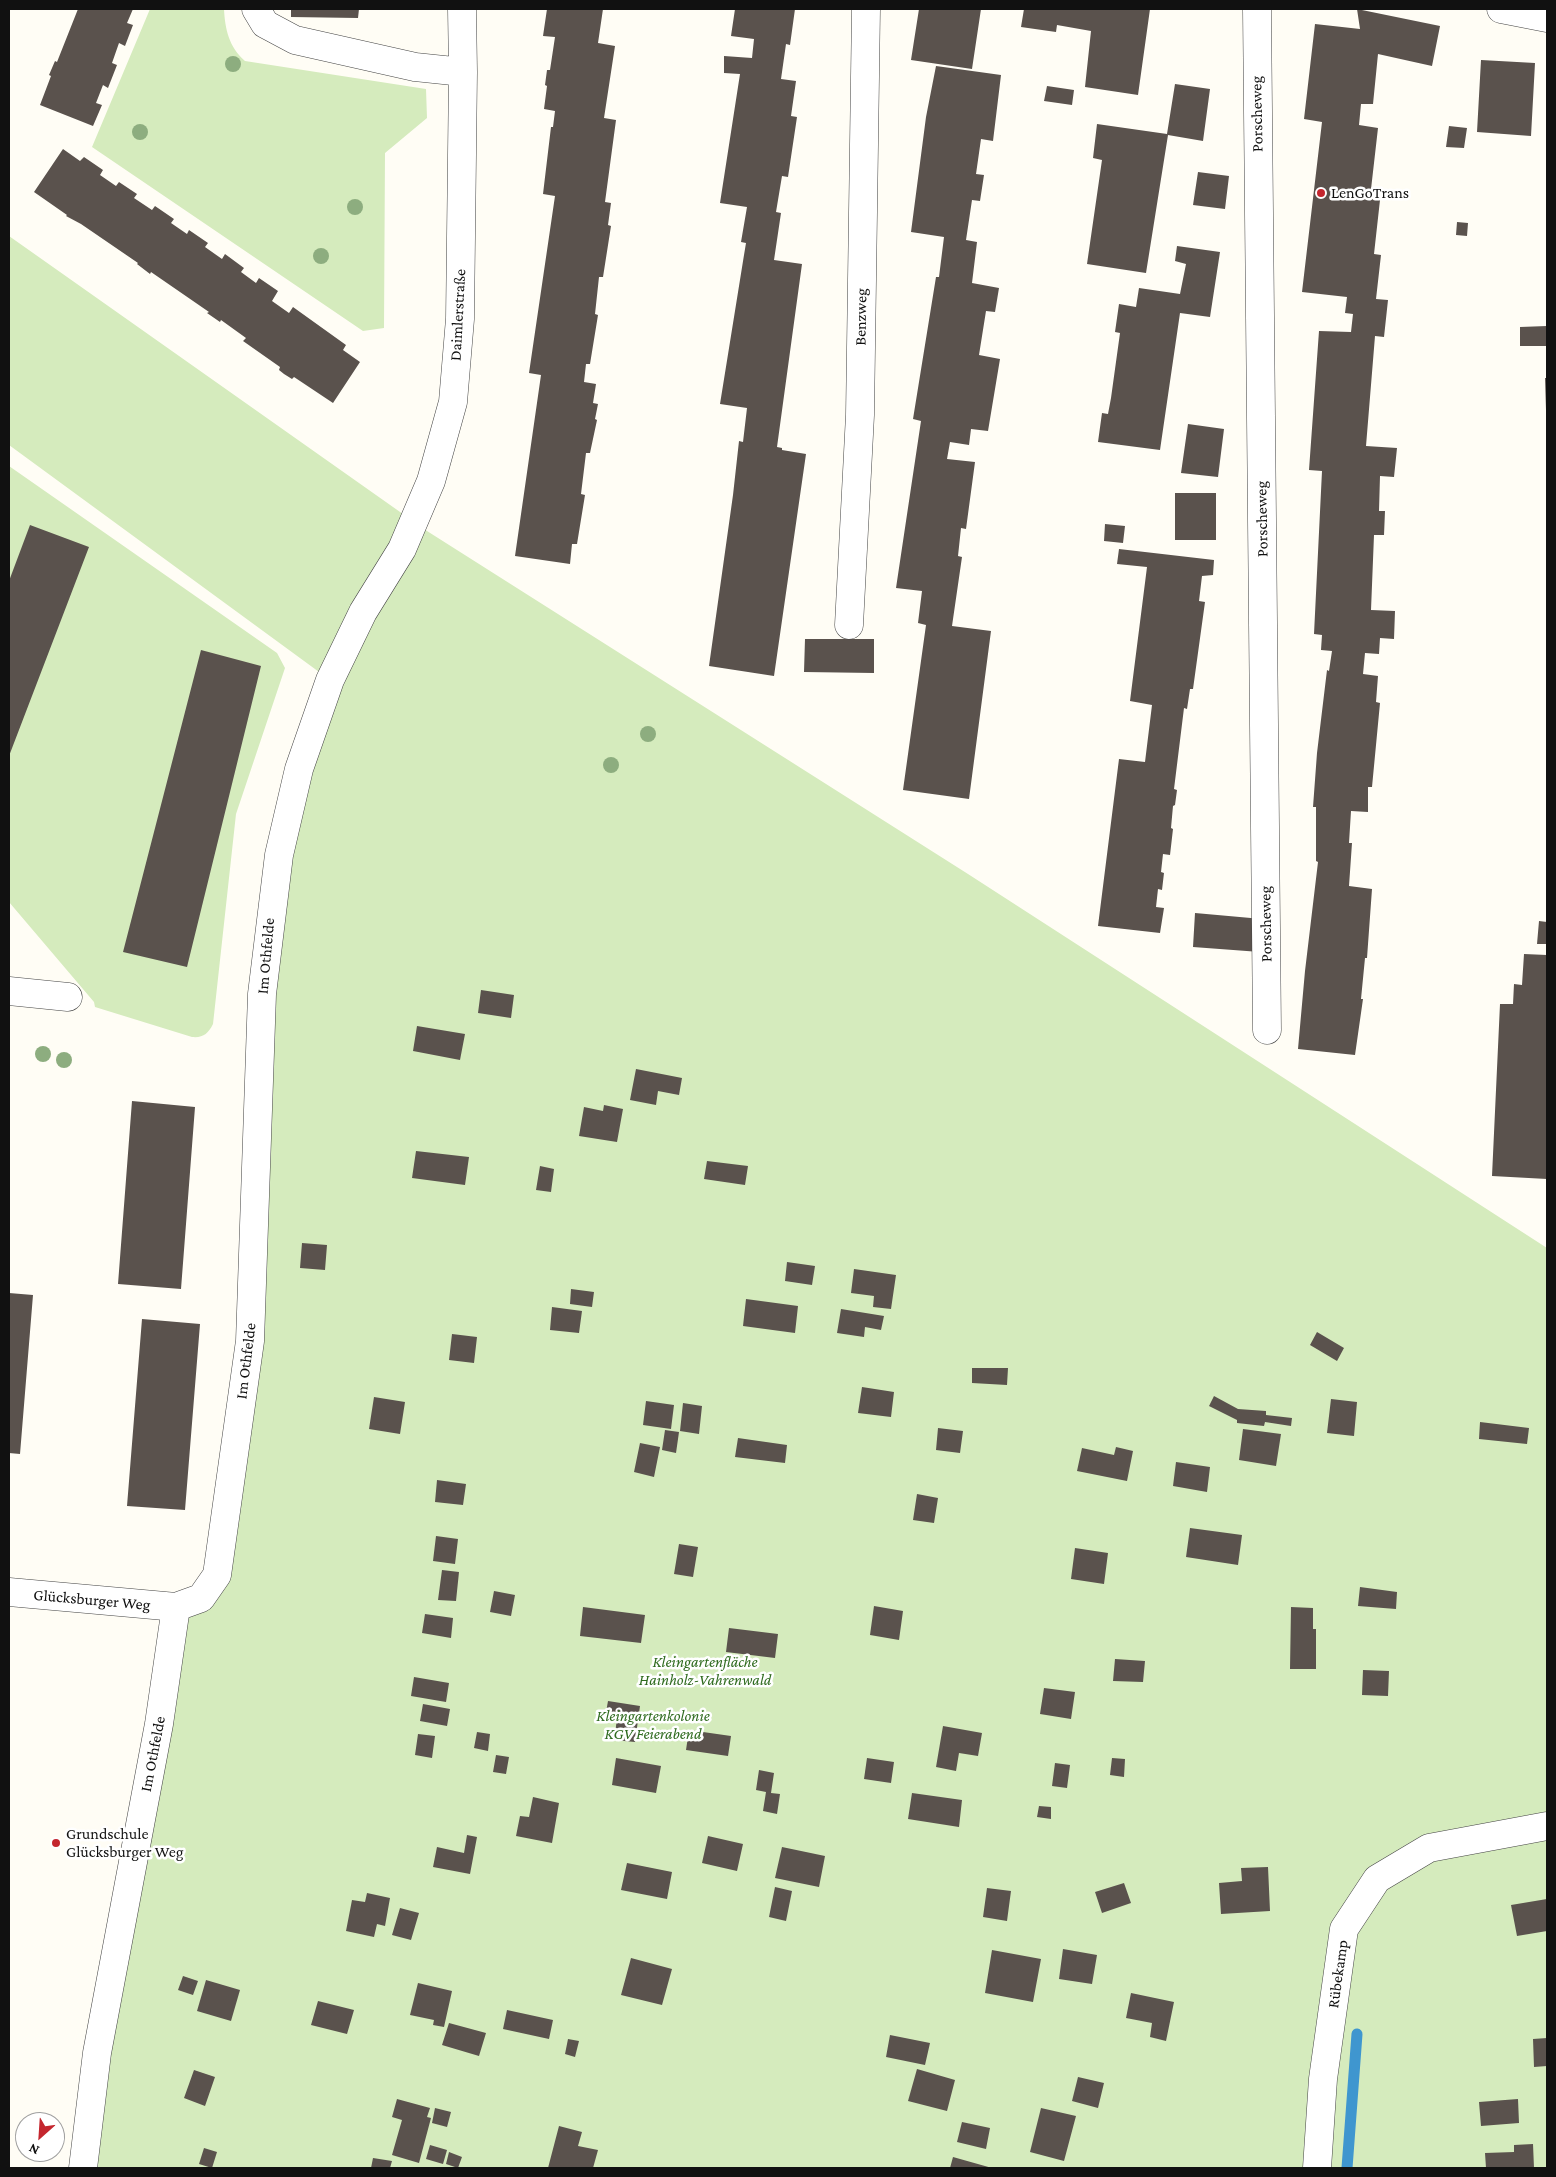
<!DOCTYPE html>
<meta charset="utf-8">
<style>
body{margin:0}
#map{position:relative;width:1556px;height:2177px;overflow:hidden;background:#fffdf5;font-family:"Crimson Pro",serif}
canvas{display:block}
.frame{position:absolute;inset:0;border:10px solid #111;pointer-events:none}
.north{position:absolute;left:15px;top:2112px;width:50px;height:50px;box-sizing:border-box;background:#fff;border:1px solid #a0a0a0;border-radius:50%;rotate:206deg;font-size:14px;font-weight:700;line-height:20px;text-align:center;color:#111}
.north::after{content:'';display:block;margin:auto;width:18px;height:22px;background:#c4262e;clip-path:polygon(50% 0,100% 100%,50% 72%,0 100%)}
</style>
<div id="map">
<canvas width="1556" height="2177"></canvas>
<div class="frame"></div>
<div class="north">N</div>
</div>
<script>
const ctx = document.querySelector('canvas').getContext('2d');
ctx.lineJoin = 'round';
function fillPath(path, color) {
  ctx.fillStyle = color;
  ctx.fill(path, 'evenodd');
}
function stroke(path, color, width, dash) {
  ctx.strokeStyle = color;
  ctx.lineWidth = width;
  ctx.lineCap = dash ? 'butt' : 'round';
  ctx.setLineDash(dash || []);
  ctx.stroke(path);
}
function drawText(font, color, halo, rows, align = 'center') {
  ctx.font = font + ' "Crimson Pro",serif';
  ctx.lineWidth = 5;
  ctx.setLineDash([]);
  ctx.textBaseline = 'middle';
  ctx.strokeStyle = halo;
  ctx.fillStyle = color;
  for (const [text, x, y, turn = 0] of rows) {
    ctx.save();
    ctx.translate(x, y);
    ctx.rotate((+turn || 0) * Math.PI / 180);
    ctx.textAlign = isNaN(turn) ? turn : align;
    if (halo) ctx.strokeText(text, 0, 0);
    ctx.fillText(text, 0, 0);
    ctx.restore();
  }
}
fillPath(new Path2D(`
 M150,9h74c1,20 5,38 21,52l181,28 1,29 -42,35 -1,175 -21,3 -271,-184z
 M9,236l418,295 541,343 579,374v920h-1464l93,-561 25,-9 35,-158 26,-446 68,-314 -321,-235z
 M9,466l268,187 8,15 -49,146 -23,210c-5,10 -10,14 -21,13l-97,-30 -1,-5 -85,-100z`), '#d5ebbd');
stroke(new Path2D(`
 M1347,2168l10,-134`), '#3f96cf', 11);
fillPath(new Path2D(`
 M78,9h55l-6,14 6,2 -8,21 -6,-3 -7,20 5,2 -9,23 -5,-3 -7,18 6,2 -9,21 -53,-21 11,-29 -2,-1 6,-14 2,1z
 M291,9h68l-1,9 -67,-1z
 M547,9h56l-5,34 17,3 -11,72 12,2 -11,82 6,1 -3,22 3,1 -8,51h-4l-4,37 3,1 -8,49h-4l-2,18 12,2 -3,19 5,1 -3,15 2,1 -7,33h-4l-5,41 4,1 -8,49h-5l-2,20 -55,-8 26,-181 -12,-2 26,-177 -12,-2 8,-67h2l2,-16 -11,-2 3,-23 -2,-1 2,-15h3l5,-33 -12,-1z
 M735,9h60l-5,36 -4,-1 -5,35 15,2 -5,35 6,1 -9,60 -6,-1 -6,36 5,1 -7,47 28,4 -25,183 5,1v2l24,4 -32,222 -65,-10 24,-171 6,-54 4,1 4,-34 -27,-4 24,-149 2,-12 -5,-1 6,-35 -27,-4 20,-129 -16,-1v-17l28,2 2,-19 -23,-3z
 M919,9h62l-9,60 -61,-9z
 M1024,9h126l-12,86 -53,-8 6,-56 -34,-6 -1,7 -35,-5z
 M1357,9l83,17 -8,40 -54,-12 -5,50h-12l-2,21 19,3 -8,70 10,2 -6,54 7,1 -5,44 12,1 -4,37 -9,-1 -9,110 31,2 -3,29 -14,-1 -1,35h6l-1,24h-10l-3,75 24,1 -1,28 -14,-1 -1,16 -14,-1 -2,21 15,2 -2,26 4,1 -8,84h-4v25l-17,-1 -2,32h3l-3,43 23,3 -5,69h-2l-4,41h2l-8,56 -57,-6 7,-78 13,-109 -2,-1v-54h-3l4,-54 10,-83 2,1 3,-20 -11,-1 1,-15 -8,-1 8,-163 -13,-1 10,-139 32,1 2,-18 -8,-1 2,-16 -45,-5 20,-170 -18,-3 11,-95 45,5z
 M1481,60l54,3 -4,73 -54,-4z
 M936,66l65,9 -8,66 -12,-2 -5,35 8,1 -4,26 -8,-1 -6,40 11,2 -5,41 27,5 -4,24 -9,-1 -7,44 21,4 -12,72 -17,-2 -2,16 -19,-3 -3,17 28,3 -9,67 -5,-1 -3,28 4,1 -10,69 39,5 -22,168 -66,-9 23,-165 -8,-2 4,-32 -26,-3 25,-167 -8,-2 23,-142h3l5,-40 -33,-5 15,-115z
 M1175,84l35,5 -7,52 -35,-6 -22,138 -59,-9 15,-104 -9,-2 4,-34 70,10z
 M1047,86l27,4 -2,15 -28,-4z
 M1449,126l18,2 -3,20 -18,-1z
 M63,149l17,12 4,-4 19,13 -3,5 16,11 3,-4 18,12 -3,4 18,12 3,-4 19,13 -3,4 16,11 2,-4 19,13 -3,4 17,12 3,-5 19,14 -3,4 15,11 3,-5 19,13 -6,10 17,12 4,-6 53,38 -3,5 17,12 -27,41 -39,-26 -2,2 -8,-5 -5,-4 1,-3 -37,-26 3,-3 -25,-18 -1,2 -13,-9 2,-1 -58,-40 -1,2 -13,-10 1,-1 -57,-39 -15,-8 1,-1 -33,-23z
 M1198,172l31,4 -4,33 -32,-4z
 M1457,222l11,1 -1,13 -11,-1z
 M1177,246l43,6 -10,65 -30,-4 -20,137 -62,-8 4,-29 6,1 3,-16 9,-65 -5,-1 4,-28 17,3 3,-19 41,6 6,-30 -11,-3z
 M1547,326v20h-27v-19z
 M1545,378h2v32h-1z
 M1188,424l36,5 -6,48 -37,-4z
 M1175,493h41v47h-41z
 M1105,524l20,2 -2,17 -19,-2z
 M30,525l59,22 -80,209v-175z
 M1119,549l95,11 -1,15 -11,1 -3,25 6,1 -12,87h-3l-3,20 -3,-1 -10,81 3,1 -2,15 -2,1 -2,22 2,1 -3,26 -7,-1 -2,18 3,1 -2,17 -4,-1 -2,18 8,1 -4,25 -62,-7 21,-167 26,3 7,-57 -22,-4 17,-134 -30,-3z
 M805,639h69v34l-70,-1z
 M201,650l60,16 -74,301 -64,-15z
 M1195,913l67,6 -2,33 -67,-5z
 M1539,921l8,1v22h-10z
 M1524,954l23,1v224l-55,-3 8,-172h13l1,-20 8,1z
 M481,990l33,5 -3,23 -33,-5z
 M417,1026l48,8 -5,26 -47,-9z
 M636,1069l46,9 -3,17 -21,-4 -2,14 -26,-5z
 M132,1101l63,6 -14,182 -63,-5z
 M604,1105l19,4 -6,33 -38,-6 5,-29 19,4z
 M416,1151l53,6 -4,28 -53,-7z
 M707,1161l41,5 -3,19 -41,-6z
 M540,1166l14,3 -3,23 -15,-2z
 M302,1243l25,2 -2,25 -25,-2z
 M787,1262l28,4 -3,19 -27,-4z
 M854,1269l42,6 -5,34 -18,-2 1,-11 -23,-3z
 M571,1289l23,3 -2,15 -22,-3z
 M9,1293l24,2 -13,159 -11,-1z
 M746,1299l52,7 -3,27 -52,-7z
 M552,1307l30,4 -3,22 -29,-3z
 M841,1309l43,7 -3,14 -16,-3 -1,10 -27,-4z
 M142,1319l58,5 -15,186 -58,-4z
 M1317,1332l27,16 -7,13 -27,-16z
 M452,1334l25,3 -3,26 -25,-3z
 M972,1368h36l-1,17 -35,-2z
 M862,1387l32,5 -3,25 -33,-4z
 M1214,1396l24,13 28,2v4l26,3 -1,8 -26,-4 -1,4 -27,-3v-3l-28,-14z
 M374,1397l31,5 -5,32 -31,-5z
 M1331,1399l26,3 -3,34 -27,-3z
 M646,1401l28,4 -3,24 -28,-4z
 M683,1403l19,3 -3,28 -19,-3z
 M1480,1422l49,6 -2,16 -48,-5z
 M938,1428l25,3 -3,22 -24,-3z
 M1243,1429l38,5 -5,32 -37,-6z
 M665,1430l14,2 -3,21 -14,-3z
 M738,1438l49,7 -2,18 -50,-6z
 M640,1443l20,4 -6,30 -20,-5z
 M1116,1447l17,4 -6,30 -50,-10 5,-23 32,7z
 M1176,1462l34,5 -3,25 -34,-6z
 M437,1480l29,4 -3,21 -28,-3z
 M917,1494l21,4 -4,25 -21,-3z
 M1190,1528l52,7 -4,30 -52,-8z
 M436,1536l22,3 -3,25 -22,-3z
 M679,1544l19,3 -5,30 -19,-3z
 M1075,1548l33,5 -4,31 -33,-5z
 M442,1570l17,2 -3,29 -18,-1z
 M1360,1587l37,5 -1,17 -38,-3z
 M494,1591l21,4 -4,21 -21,-4z
 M874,1606l29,5 -4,29 -29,-5z
 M583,1607l62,8 -4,28 -61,-7z
 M1291,1607l22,1v21h3v40h-26z
 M425,1614l28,4 -2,20 -29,-5z
 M729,1628l49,6 -3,24 -49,-6z
 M1115,1659l30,2 -2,21 -30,-1z
 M1363,1670l26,1 -1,25 -26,-1z
 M414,1677l35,6 -3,19 -35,-6z
 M1044,1688l31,4 -4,27 -31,-5z
 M608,1701l32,5 -5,36 -21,-2 3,-21 -12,-1z
 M423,1704l27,5 -3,17 -27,-5z
 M943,1726l39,7 -4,23 -19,-3 -3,18 -20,-4z
 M689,1730l42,6 -3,20 -42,-6z
 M477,1732l13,2 -2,17 -14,-3z
 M418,1734l17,2 -3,22 -17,-3z
 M496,1755l13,2 -3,17 -13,-2z
 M616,1758l45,8 -5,27 -44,-8z
 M867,1758l27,4 -3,21 -27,-4z
 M1112,1758l13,1 -1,18 -14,-2z
 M1055,1763l15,2 -3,23 -15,-2z
 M759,1770l15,3 -3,20 9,1 -3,20 -14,-3 3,-19 -10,-2z
 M912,1793l50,7 -3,27 -51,-8z
 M533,1797l26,6 -7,40 -36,-7 4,-20 9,1z
 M1039,1806l12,1v12l-14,-2z
 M467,1835l10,2 -7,37 -37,-7 4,-20 27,6z
 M708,1836l35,8 -6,27 -35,-8z
 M782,1847l43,9 -6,31 -44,-9z
 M627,1863l45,9 -5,27 -46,-9z
 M1268,1867l2,44 -49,3 -2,-31 23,-2 -1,-13z
 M1124,1883l7,20 -29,10 -7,-21z
 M775,1887l17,4 -6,30 -17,-4z
 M987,1888l24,3 -4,30 -24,-4z
 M367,1893l23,5 -5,28 -8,-2 -3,13 -28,-6 6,-31 13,2z
 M1547,1899v32l-30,5 -6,-31z
 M400,1908l19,5 -8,27 -19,-5z
 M1063,1949l34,6 -5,29 -33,-5z
 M992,1950l49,9 -8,43 -48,-9z
 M631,1958l41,11 -10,36 -41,-10z
 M183,1976l15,5 -5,14 -15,-5z
 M206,1980l34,10 -9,31 -34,-10z
 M418,1983l34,8 -8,36 -11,-2 1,-5 -24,-5z
 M1131,1993l43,9 -8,39 -16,-4 2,-14 -26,-5z
 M318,2001l36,9 -7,24 -36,-9z
 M507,2010l46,10 -4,19 -46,-10z
 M449,2023l37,10 -7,23 -37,-11z
 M890,2035l40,8 -5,22 -39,-8z
 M1547,2038v28l-13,1 -1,-28z
 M568,2039l11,2 -4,16 -10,-3z
 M917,2069l38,11 -8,31 -39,-10z
 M194,2070l21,7 -10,29 -21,-8z
 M1078,2077l26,6 -6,25 -26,-7z
 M397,2099l33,9 -3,9 4,1 -12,45 -27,-8 10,-35 -10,-3z
 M1518,2099l1,24 -38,3 -2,-24z
 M435,2108l16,4 -4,15 -15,-4z
 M1041,2108l35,8 -12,45 -34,-9z
 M962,2122l28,6 -4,21 -29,-7z
 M559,2126l23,6 -4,14 20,4 -5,18h-45z
 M1533,2144l1,24h-48l-1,-15 29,-1v-7z
 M430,2145l17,5 -4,14 -17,-5z
 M204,2148l13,4 -5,16 -13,-4z
 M449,2152l13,5 -4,11 -12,-4z
 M953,2157l39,11h-42z
 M373,2158l19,3 -2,7h-19z`), '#5a524d');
const minor = new Path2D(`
 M256,9l9,15 30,16 120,27 48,5
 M1257,9l10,1021
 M1501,9l46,9
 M849,625l11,-210 6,-406
 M9,991l59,6
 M9,1592l167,15 25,-9 16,-23 33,-234 12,-347 17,-139 20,-86 31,-89 33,-68 39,-63 29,-68 22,-79 7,-83 3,-247 -1,-63
 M83,2168l14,-115 62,-329 17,-117
 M1317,2168l6,-89 21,-150 33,-50 52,-31 118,-22`);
stroke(minor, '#444', 29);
stroke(minor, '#fff', 28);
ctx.fillStyle = '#8dad7f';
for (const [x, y] of [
 [233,64],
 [140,132],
 [355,207],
 [321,256],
 [648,734],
 [611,765],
 [43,1054],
 [64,1060]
]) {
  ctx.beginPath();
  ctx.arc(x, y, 8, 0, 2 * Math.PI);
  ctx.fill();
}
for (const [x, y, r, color] of [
 [1321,193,5,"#c4262e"],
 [56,1843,5,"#c4262e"]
]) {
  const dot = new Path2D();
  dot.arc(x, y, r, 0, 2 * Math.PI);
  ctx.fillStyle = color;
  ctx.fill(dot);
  stroke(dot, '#fff', 2);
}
drawText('16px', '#111', '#fff', [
 ["Porscheweg",1257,114,-91],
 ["Daimlerstraße",458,315,-87],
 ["Benzweg",861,317,-89],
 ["Porscheweg",1262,519,-91],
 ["Porscheweg",1266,924,-91],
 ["Im Othfelde",266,956,-85],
 ["Im Othfelde",246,1361,-83],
 ["Glücksburger Weg",92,1600,5],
 ["Im Othfelde",153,1754,-79],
 ["Rübekamp",1338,1974,-82]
]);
drawText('16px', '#111', '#fff', [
 ["LenGoTrans",1331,193],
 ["Grundschule",66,1834],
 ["Glücksburger Weg",66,1852]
], 'left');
drawText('italic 16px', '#2f6b1f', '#fff', [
 ["Kleingartenfläche",705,1662],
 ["Hainholz-Vahrenwald",705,1680],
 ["Kleingartenkolonie",653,1716],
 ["KGV Feierabend",653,1734]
]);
</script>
